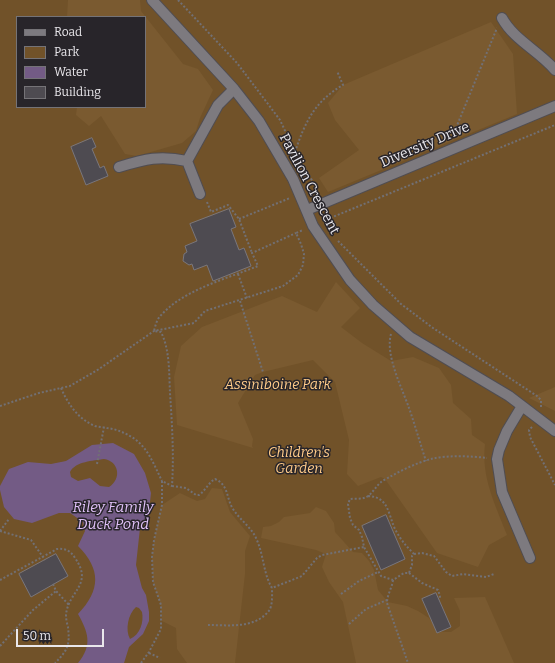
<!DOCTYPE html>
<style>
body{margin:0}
#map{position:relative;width:555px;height:663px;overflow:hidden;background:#322f34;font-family:Bitter,serif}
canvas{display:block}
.legend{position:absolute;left:16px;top:16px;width:130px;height:92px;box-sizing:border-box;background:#28252a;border:1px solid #757377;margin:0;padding:5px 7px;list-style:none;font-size:12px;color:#e9e7eb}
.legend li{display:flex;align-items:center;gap:8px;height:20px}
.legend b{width:20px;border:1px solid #757377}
.scale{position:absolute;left:16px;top:629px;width:88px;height:18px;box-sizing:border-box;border:2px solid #e9e7eb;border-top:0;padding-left:5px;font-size:12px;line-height:14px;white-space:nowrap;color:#e9e7eb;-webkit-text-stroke:3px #28252a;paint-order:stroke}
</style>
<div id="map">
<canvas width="555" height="663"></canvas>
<ul class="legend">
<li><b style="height:5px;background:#7d7a7f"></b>Road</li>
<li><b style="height:11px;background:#715229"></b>Park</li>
<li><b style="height:11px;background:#735b85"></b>Water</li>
<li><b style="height:11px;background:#4e4b51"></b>Building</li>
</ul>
<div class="scale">50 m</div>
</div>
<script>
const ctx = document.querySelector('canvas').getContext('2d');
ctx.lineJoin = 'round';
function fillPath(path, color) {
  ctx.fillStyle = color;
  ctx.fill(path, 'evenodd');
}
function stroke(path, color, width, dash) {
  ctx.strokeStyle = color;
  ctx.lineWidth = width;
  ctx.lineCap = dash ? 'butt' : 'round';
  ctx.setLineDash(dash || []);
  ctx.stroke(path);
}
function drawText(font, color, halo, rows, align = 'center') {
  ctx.font = font + ' Bitter,serif';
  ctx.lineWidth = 3;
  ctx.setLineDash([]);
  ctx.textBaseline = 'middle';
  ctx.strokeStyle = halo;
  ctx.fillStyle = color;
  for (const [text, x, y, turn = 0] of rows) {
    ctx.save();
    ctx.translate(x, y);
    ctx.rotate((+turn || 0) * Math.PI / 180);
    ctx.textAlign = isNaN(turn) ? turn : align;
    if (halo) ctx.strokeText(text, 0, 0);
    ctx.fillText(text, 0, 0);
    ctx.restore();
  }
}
fillPath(new Path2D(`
 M0,0h555v663h-555zM17,17h128v90h-128z`), '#715229');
fillPath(new Path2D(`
 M68,0h72l1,11 42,53 15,5 15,21 -13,28 -4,13 -14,12 -45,13 -12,-2 -24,-38 -12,10 -13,-11 1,-8h68v-90h-78z
 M491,22l22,32 4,60 -189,78 -9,-14 40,-28 -24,-30 -7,-17 15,-18z
 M336,282l24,26 -19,19 21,16 29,18 22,-4 26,11 12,17 2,18 18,16 1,16 13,9c-4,33 10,60 22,91l-18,10 -11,22 -41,-14 -52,-74 -4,-2 -23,9 -11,-12 2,-34 -14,-58 -22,-22 -50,12 -8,3 -17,28 15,36 -1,7 1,2 -76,-23 -3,-48 7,-31 21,-19 80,-31 35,16z
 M555,387v24l-26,-13z
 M212,488l10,1 8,23 20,24 -5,15v23l-10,89h-48l-10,-14 -1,-21 -14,-7 -1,-16 -8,-23 -1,-25 2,-17 8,-35 18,-12 17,8 8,-2z
 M316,507l10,4 8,12 1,9 18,20 9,1 7,8 5,9 4,20 10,12 19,4 11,5 11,7 10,14h12l9,-6v-15l-6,-13 31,-1 29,66h-158l-13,-61 -14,-20 -7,-15 4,-13 -10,-4 -55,-12 2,-11 8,-1 8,-4 5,-5 26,-4z`), '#7a5a30');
fillPath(new Path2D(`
 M113,443l21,11 11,19 6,20 -2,18 -9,17 -4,37 6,23 4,7 3,17v9l-6,13 -14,13 -5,16h-46c15,-18 10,-31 0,-49 23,-24 23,-45 0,-68l7,-15 -2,-9 -13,-9h-11l-27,10 -18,-4 -10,-12 -4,-17v-4l9,-17 19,-7 23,2 15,-3 26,-16zM104,459c15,2 18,20 5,28l-9,-1 -10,-8 -12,3 -7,-4 -1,-5c6,-11 23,-11 34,-13zM136,607l3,1 3,4c2,10 -2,23 -12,27 -5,-9 -2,-25 6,-32z`), '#735b85');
const building = new Path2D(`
 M92,138l4,9 -4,2 8,19 4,-2 4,10 -22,9 -15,-38z
 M229,209l7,18 -5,2 8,21 5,-2 7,18 -38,15 -6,-16 -13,5 -2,-6 -3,1 -6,-4 1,-7 3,-2 -2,-6 12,-5 -7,-17z
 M386,515l19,44 -24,11 -19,-44z
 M56,554l12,22 -37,21 -12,-23z
 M436,593l15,34 -14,6 -15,-34z`);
fillPath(building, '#4e4b51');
stroke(building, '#79767c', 1);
const minor = new Path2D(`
 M152,0l82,89 25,32 34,58 20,47 37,54 23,25 37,32 99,59 46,35
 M502,18c12,22 37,33 53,52
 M119,167c26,-8 41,-12 68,-6
 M200,194l-13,-33 31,-56 16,-16
 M307,210l248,-104
 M522,406l-15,25 -8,19 -2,9 5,33 28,66`);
stroke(minor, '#504d52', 12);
stroke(new Path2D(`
 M178,0l59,63 28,37 15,20 15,32 21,35 1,7
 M456,128l41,-100
 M295,152c10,-30 20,-51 48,-67l-6,-14
 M207,202l4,10 17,-7 11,14 13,34
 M323,215l6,13
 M239,219l51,-21
 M323,221l232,-96
 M338,241l63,63 32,24 104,68 4,4v7
 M238,274l9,24
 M240,301l23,71
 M391,334c-6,21 11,54 18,74 6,17 11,35 17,53
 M61,388c7,16 17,31 34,38 4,1 8,1 12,2 10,1 21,6 29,12 13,10 19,27 26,41
 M0,406l39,-13 31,-7 29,-17 55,-38 40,-8 11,-12 78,-25 15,-11 5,-10 1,-11 -3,-10 -5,-11 7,-3
 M532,427l-3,3 1,7 25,48
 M97,464l7,-37
 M172,486l14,2 10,7h3c7,-5 10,-13 16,-16 14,6 11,19 18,30 7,11 18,18 23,29 8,17 7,35 16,50l30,-12 15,-18 5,-3 42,-8
 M368,496c21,1 20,18 27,33 5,10 11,17 19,25l-2,2v9l-3,8h-5l-11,7 -12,-4 -17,-29 -2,-10 -3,-7 -6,-5 -3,-7 -2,-14 2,-5c6,-1 13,1 18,-3 7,-5 8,-12 18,-17 14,-8 30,-16 45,-20 16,-4 40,-3 56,-1
 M0,531l31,9 14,20
 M0,531l9,-12
 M414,554l8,-1 12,3 12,16 6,4 11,-2 23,3 8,-3
 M409,573l13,10 16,7 2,6 -1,4
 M0,580l57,-31c8,-1 14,2 18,9 19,27 -7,33 -9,57 0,4 1,9 2,12 2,18 0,23 -13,36
 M393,580c-1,8 -6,15 -6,23l21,60
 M53,584l3,7 13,14
 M341,594l18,-13 19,-9
 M349,624l17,-15 21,-9
 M208,625c20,0 45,4 60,-13 5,-5 4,-17 4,-24
 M0,646l33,-36 23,-19
 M149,653l11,5
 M141,663l8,-11 12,-23v-24l-8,-23 -1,-25 2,-17 8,-35v-24l10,5c2,-31 0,-62 -2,-93 -1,-19 0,-43 -9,-61l-7,-1c1,-4 2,-8 4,-12 21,-28 68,-40 100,-53l-6,-13 44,-20`), '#727074', 2, [2, 2]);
stroke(minor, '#7d7a7f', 10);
drawText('14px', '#e9e7eb', '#28252a', [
 ["Diversity Drive",425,145,-23],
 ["Pavilion Crescent",309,184,62]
]);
drawText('italic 14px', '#ffcb89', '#28252a', [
 ["Assiniboine Park",278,385],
 ["Children's",299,453],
 ["Garden",299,469]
]);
drawText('italic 15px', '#dfc0f7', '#28252a', [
 ["Riley Family",113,508],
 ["Duck Pond",113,525]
]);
</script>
